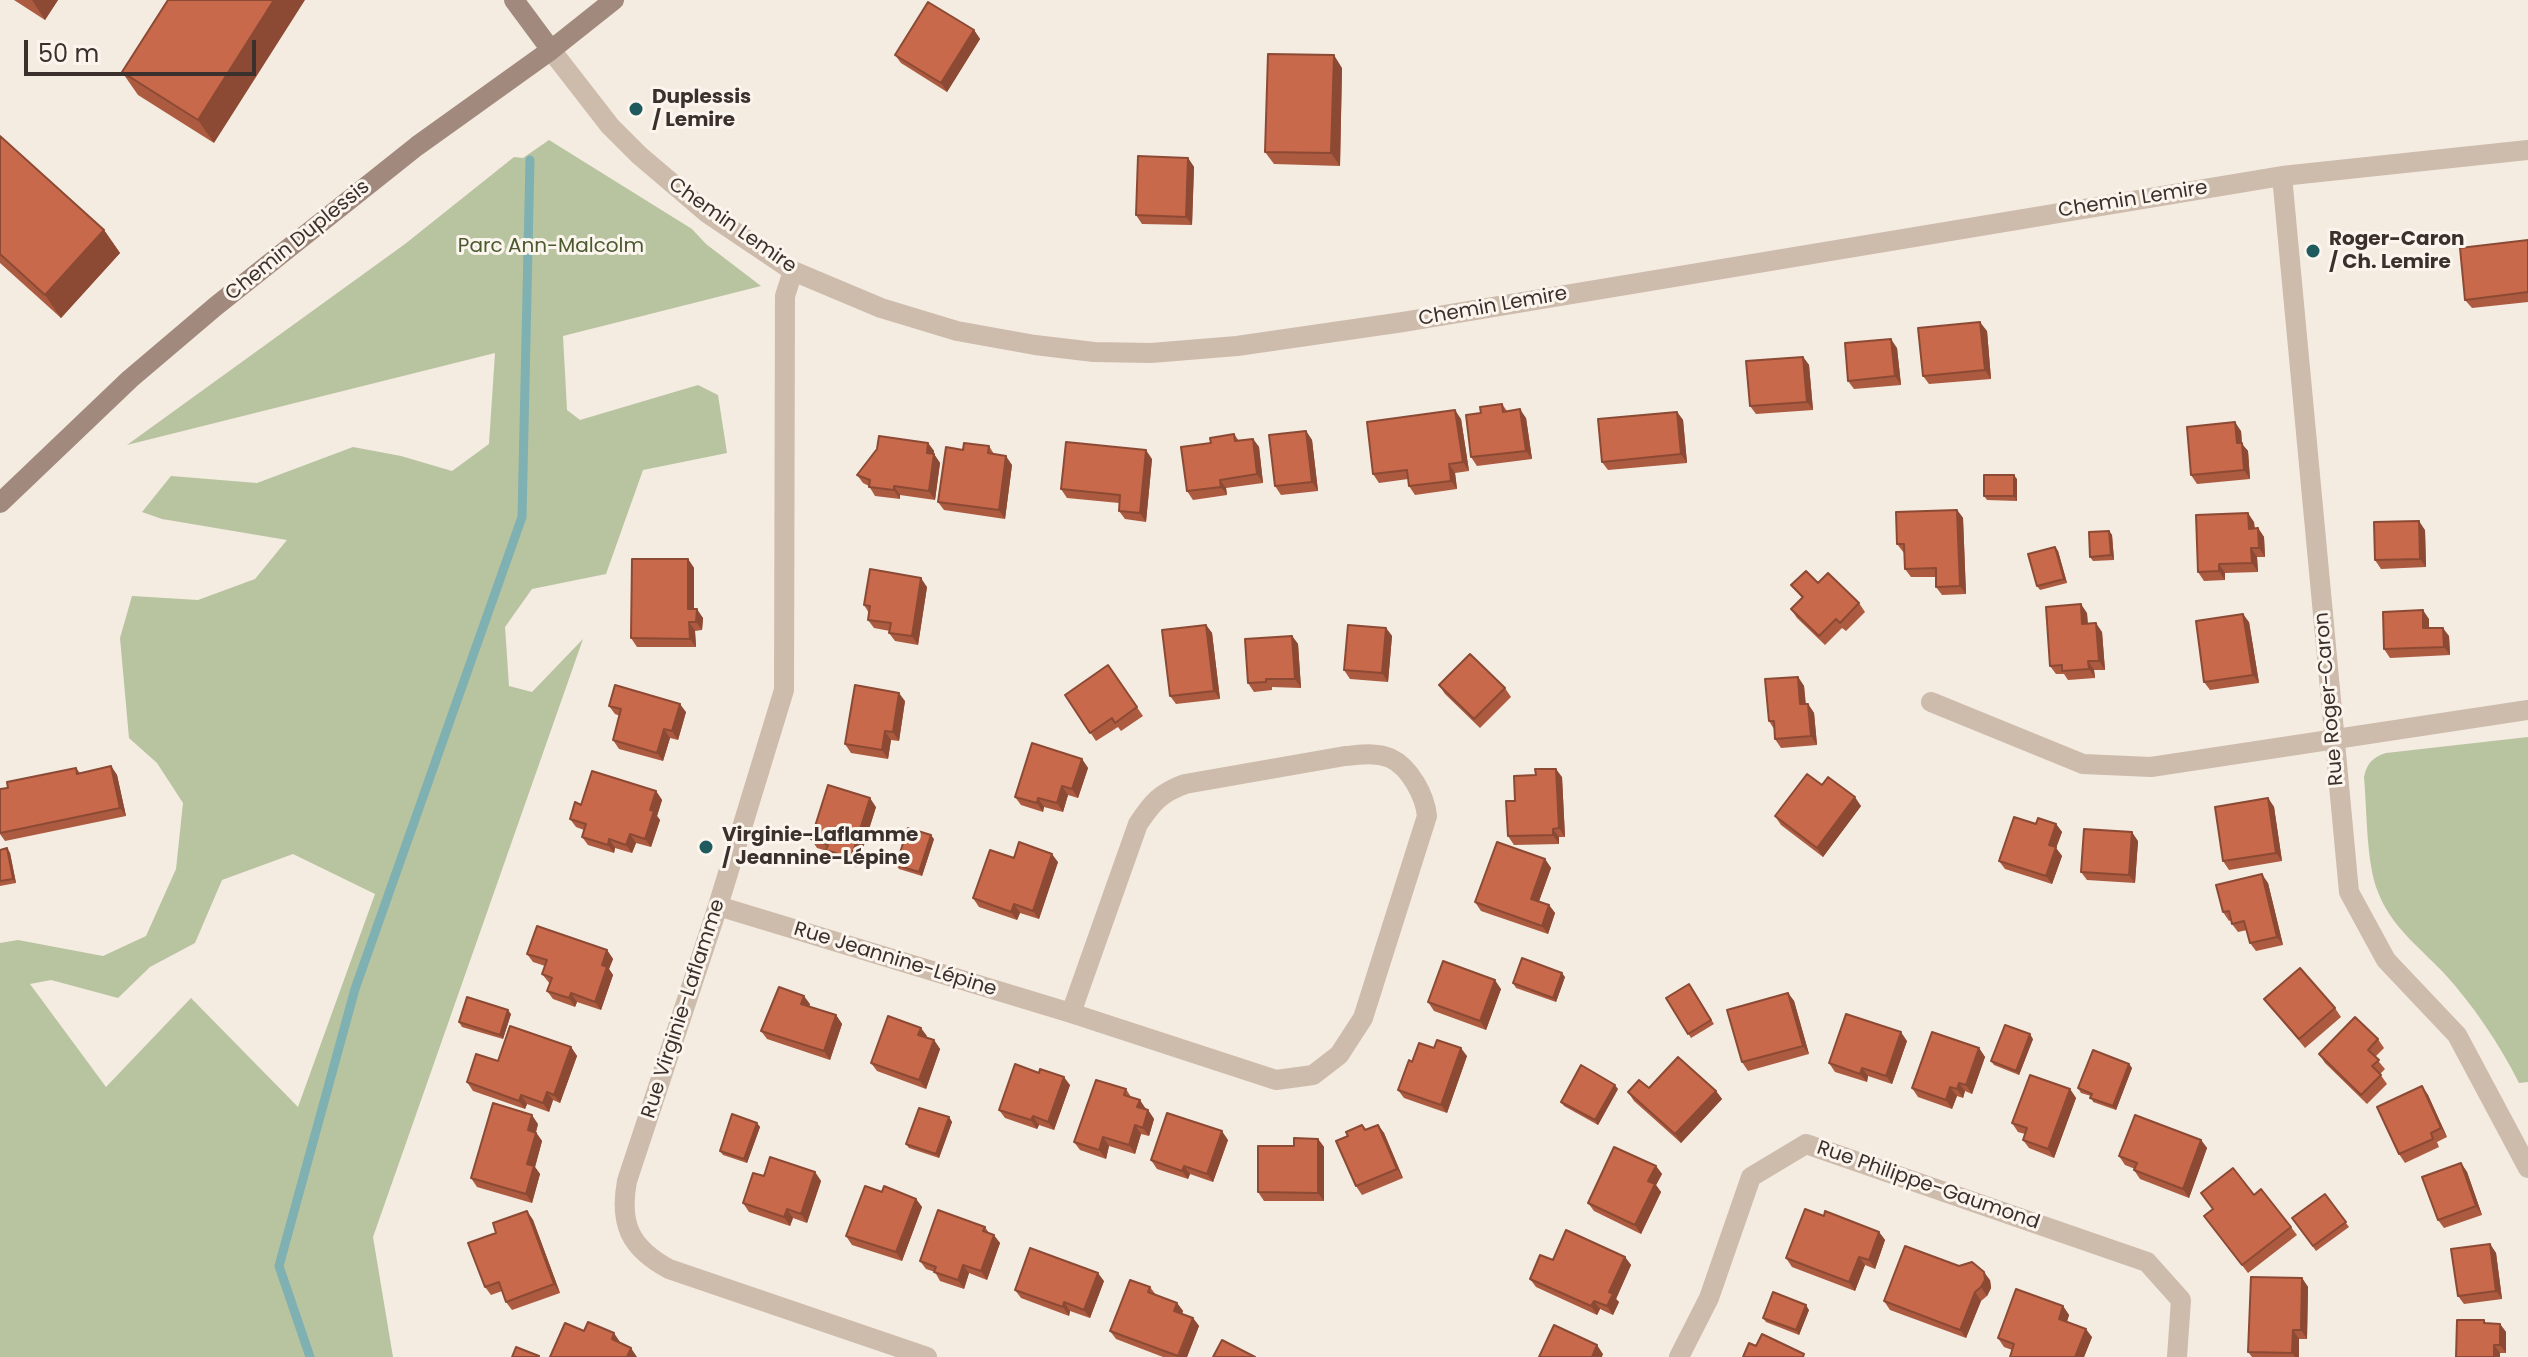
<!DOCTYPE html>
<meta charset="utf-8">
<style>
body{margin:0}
#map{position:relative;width:2528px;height:1357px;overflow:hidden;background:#f4ebe1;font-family:Poppins,sans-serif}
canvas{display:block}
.scale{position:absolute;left:24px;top:40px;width:232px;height:36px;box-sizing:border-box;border:4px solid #3b302b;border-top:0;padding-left:10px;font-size:24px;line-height:28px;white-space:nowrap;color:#3b302b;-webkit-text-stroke:6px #fbf5ee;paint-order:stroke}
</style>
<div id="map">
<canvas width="2528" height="1357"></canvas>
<div class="scale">50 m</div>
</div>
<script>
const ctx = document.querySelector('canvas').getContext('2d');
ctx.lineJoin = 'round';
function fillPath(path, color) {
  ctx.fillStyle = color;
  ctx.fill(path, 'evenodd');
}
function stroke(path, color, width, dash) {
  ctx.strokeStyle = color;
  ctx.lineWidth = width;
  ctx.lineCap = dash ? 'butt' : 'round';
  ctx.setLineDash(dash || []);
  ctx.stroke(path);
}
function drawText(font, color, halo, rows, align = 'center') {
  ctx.font = font + ' Poppins,sans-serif';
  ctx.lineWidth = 6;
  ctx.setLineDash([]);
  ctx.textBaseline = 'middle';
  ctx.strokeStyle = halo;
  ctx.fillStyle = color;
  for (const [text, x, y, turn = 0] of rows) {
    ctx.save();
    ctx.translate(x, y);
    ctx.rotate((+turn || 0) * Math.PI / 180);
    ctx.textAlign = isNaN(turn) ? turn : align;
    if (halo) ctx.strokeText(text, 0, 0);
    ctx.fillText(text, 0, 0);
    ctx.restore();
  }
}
fillPath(new Path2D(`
 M549,140l143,89 14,15 55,42 -198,50 4,74 13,10 118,-35 20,10 9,58 -84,17 -37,104 -74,15 -27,38 4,59 23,6 51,-53 -210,598 20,120h-393v-414l18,-3 85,16 43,-20 30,-67 7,-66 -26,-40 -28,-25 -9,-100 12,-42 66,4 57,-21 32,-39 -125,-21 -20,-7 29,-36 86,7 96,-36 48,9 51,15 37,-27 6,-91 -368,92 278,-201 109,-87 9,1zM293,854l82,40 -77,213 -107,-109 -85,89 -76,-103 21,-4 67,18 32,-31 45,-24 27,-63z
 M2528,737v345l-9,1c-20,-40 -46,-78 -76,-111 -25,-26 -52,-46 -65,-80 -12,-29 -11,-83 -14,-115 3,-14 9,-20 22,-24z`), '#b8c4a0');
stroke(new Path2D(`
 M310,1357l-31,-91 76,-277 167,-472 8,-357`), '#7fb0b2', 9);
stroke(new Path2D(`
 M551,50l59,76 29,29 68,58 86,58 88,37 76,23 78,14 59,7 57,1 86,-7 166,-24 879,-146 246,-26
 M2282,176l67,716 37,68 71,75 71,133
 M793,271l-8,25 -1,394 -66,216 -91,275c-8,43 3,67 42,88l258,88
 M1931,702l152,62 68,3 377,-57
 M718,906l353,107 205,67 37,-5 26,-20 24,-37 64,-202c-2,-20 -17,-49 -37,-58 -14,-6 -30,-3 -45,-2l-160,28c-25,9 -33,19 -47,40l-67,189
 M1679,1357l30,-59 42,-121 55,-33 341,118 34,38 -4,57`), '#cdbbac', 20);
stroke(new Path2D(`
 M514,0l37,50
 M0,503l130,-124 86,-73 201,-160 134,-96 63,-50`), '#a18a7d', 20);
fillPath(new Path2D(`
 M14,0h44l-13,20z
 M168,0l46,143 -76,-48 -16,-23z
 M974,30l6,9 -33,53 -46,-29 -6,-8z
 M1342,68l-2,98 -66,-2 -9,-12z
 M0,136l104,94 16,23 -59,65 -61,-55z
 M1188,158l6,9 -2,58 -50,-1 -6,-9z
 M2528,240v62l-56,6 -7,-8z
 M1987,331l4,48 -62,5 -6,-8z
 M1897,348l4,37 -47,4 -6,-8z
 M1803,357l6,8 4,45 -57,4 -6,-8z
 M1502,404l5,7 19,7 6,41 -55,7 -6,-9 10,-44z
 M1677,412l6,8 4,43 -79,7 -6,-8z
 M1461,419l8,52 -14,2 2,16 -42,6 -6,-9 -1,-7 -29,4 -6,-9z
 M1306,431l6,9 6,51 -37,4 -6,-9z
 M2241,431l1,13 6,7 2,28 -53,5 -6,-9z
 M1234,434l5,7 14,-2 6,8 4,36 -37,5 1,7 -34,5 -6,-9 24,-48z
 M928,443l6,8v3l6,9 -5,37 -35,-5v4l-25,-3 -6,-10 -6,-3 -6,-8z
 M989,446l5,8 18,11 -7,54 -61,-9 -6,-8 25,-52z
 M1152,459l-6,63 -21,-3 -6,-8v-8l-52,-5 -6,-9z
 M2017,479v22l-30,-1 -3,-4z
 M1957,510l6,8 3,76 -24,1 -6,-8v-10h-25l-6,-8 -1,-16 -7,-9z
 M2254,522l1,7 3,-1 6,9 1,20h-8l1,15 -33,1v7l-21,1 -6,-9z
 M2425,530l1,37 -45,2 -6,-9z
 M2109,531l3,4 2,25 -21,1 -3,-4z
 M2055,547l3,4 9,32 -27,7 -3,-4z
 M688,559l6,9v41l9,9 -1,12 -7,1 1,16h-59l-6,-9z
 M1818,583l41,20 6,9 -19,19 -4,-3 -17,17 -28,-27 -6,-9 11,-11 -11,-13z
 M927,587l-9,58 -23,-4 -6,-8 1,-2 -16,-3 -6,-8 1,-7 -5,-8z
 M2087,613l1,11 14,8 3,38h-11l1,8 -27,2 -4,-6h-8l-6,-8z
 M2429,619v9l20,8 1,19 -60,3 -6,-9z
 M2249,622l10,61 -49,7 -6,-8z
 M1206,625l6,8 8,66 -44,5 -6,-8z
 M1386,628l6,8 -4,46 -38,-3 -6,-9z
 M1292,636l6,8 3,44 -29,-1v3l-18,2 -6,-9z
 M1108,665l35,51 -22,15 -3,-4 -22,14 -31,-46z
 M1798,677l6,9 2,18h2l6,9 3,32 -36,3 -6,-9 -1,-10 -5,-8z
 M1439,685l66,3 6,9 -31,31 -35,-34z
 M905,701l-6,40 -8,-1 -3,19 -37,-6 -6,-9z
 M609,706l77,6 -8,28 -8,-2 -7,23 -44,-12 -6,-9 7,-24 -5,-2z
 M1082,759l6,9 -10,30 -10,-3 -5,17 -19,-5 -1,5 -22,-7 -6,-8z
 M111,766l6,9 9,41 -121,25 -5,-7v-45l76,-21 4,5z
 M1536,775l26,2 3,60h-6v7l-45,1 -6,-9 7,-35z
 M1822,785l39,21 -38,51 -42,-32 -6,-9z
 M656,791l6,9 -5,16 3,4 -9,27 -15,-4 -4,10 -17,-5 -1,5 -26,-8 -6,-8 2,-7 -8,-3 -6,-8 11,-14z
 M2268,798l6,9 8,54 -53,9 -6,-9z
 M876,807l-19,60 -25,-9 -5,-7 -10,-3 -6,-9z
 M2036,824h20l6,8 -6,16 6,8 -10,28 -47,-15 -6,-8z
 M934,839l-12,37 -23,-7 -3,-4z
 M2138,841l-3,42 -48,-3 -6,-8z
 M7,848l3,5 6,30 -16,3v-36z
 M1014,858l44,4 -19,57 -19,-6 -3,7 -38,-13 -6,-9z
 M1545,859l6,9 -12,33 10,4 6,8 -7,21 -67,-23 -6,-9z
 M2268,883l15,62 -27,6 -6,-8 -3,-13 -9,2 -6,-8 -1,-4 -2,1 -6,-9z
 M607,950l6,9 -4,10 4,6 -12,35 -24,-8 -2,5 -22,-8 -6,-8 3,-7 -8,-10 3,-8 -12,-4 -6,-8z
 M1565,977l-9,25 -40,-14 -3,-5z
 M1689,984l25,40 -23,14 -25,-40z
 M1501,989l-15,41 -52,-19 -6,-9z
 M1788,993l6,8 15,53 -61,17 -6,-9z
 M2264,999l71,9 6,9 -36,31z
 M810,1004l-1,3 27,8 6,9 -12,36 -63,-21 -6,-8z
 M511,1014l-8,25 -41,-12 -3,-5z
 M927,1036l-1,2 8,2 6,9 -14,40 -49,-18 -6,-8z
 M2033,1039l-14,36 -25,-10 -3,-4z
 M2378,1039l6,9 -9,9 10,12 -5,5 7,10 -20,20 -42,-41 -6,-9z
 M1907,1041l-15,43 -24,-8 -1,6 -32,-10 -6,-9z
 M571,1047l6,9 -17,47 -7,-3 -4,12 -22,-8 -2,5 -52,-18 -6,-9 31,-21z
 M1434,1048l33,8 -20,57 -43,-15 -6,-8 14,-28z
 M1979,1048l6,9 -13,37 -7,-3 -2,7 -6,-2 -5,13 -34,-12 -6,-9z
 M2129,1064l3,4 -16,42 -23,-8 -2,-6 -10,-3 -3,-5z
 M1039,1073l31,12 -16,45 -15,-5 -2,4 -32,-11 -6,-8z
 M2422,1086l6,9 19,42 -10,5 2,5 -34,16 -6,-9z
 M1649,1088l67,3 6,8 -41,44 -47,-42 -6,-9z
 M1126,1089l5,8 17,13 6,9 -5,17 -8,-2 -6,20 -26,-8 -3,13 -26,-9 -6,-8z
 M1618,1089l-20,36 -34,-19 -3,-4z
 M2070,1089l6,9 -22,60 -25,-10 -6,-8 2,-6 -7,-2 -6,-9z
 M949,1117l3,5 -13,36 -30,-10 -3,-4z
 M757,1123l3,4 -13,36 -24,-8 -3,-4z
 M538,1124l-2,8 6,9 -7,26 5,7 -8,29 -55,-16 -6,-9z
 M1362,1125l4,4 12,-4 6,8 19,45 -41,17 -6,-9 -8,-50z
 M1318,1139l6,8v54h-60l-6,-9 36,-46z
 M1228,1140l-15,42 -23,-8 -2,5 -31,-10 -6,-9z
 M2201,1140l6,8 -18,50 -49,-19 -6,-9 1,-1 -10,-4 -6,-9z
 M2461,1163l6,9 15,43 -38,13 -6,-8z
 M1656,1166l6,8 -6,11 5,7 -20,42 -47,-23 -6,-8z
 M815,1172l6,9 -14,42 -14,-5 -3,8 -41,-14 -6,-9 21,-27z
 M2325,1194l24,33 -33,24 -24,-33z
 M2254,1195l37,32 6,8 -49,38 -38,-49z
 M916,1199l6,8 -20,54 -50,-16 -6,-9z
 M527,1211l6,9 27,73 -48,17 -6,-8 -4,-11 -11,4 -6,-8 11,-54z
 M1824,1216l55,16 6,8 -10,29 -10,-4 -10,26 -63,-24 -6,-9z
 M985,1227l4,6 11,10 -13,37 -18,-7 -5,16 -24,-8 -5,-9 -9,-3 -6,-8z
 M2490,1244l6,9 6,46 -38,5 -6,-8z
 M1625,1257l6,8 -15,34 3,3 -6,13 -13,-6 -3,6 -61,-28 -6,-8 23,-19z
 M2302,1278l6,9 -1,52h-8v18h-47l-4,-5z
 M1990,1280l1,8 -4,8 -6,5 -15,37 -76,-28 -6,-9z
 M1104,1281l-14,37 -20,-7 -1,5 -48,-18 -6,-8z
 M1150,1287l6,8 21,8 6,8 -1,3 11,4 6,8 -12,31h-24l-47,-18 -6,-8z
 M2063,1306l6,9 -2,7 25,15 -8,20h-74l2,-7 -8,-3 -6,-9z
 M1809,1310l-10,25 -33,-13 -3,-4z
 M2484,1320l2,3 14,1 6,8v21h-6v4h-44z`), '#ac5a40');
fillPath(new Path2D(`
 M32,0h26l-13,20z
 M274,0h31l-91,143 -16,-23z
 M974,30l6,9 -33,53 -6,-9z
 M1334,55l8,13 -2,98 -9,-13z
 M1188,158l6,9 -2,58 -6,-8z
 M104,230l16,23 -59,65 -16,-23z
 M1980,322l7,9 4,48 -6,-9z
 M1891,339l6,9 4,37 -6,-9z
 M1803,357l6,8 4,45 -6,-8z
 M1520,409l6,9 6,41 -6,-8z
 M1455,410l6,9 8,52 -6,-9z
 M1677,412l6,8 4,43 -6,-9z
 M2235,422l6,9 1,13 6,7 2,28 -6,-9 -7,-27z
 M1306,431l6,9 6,51 -6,-9z
 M1253,439l6,8 4,36 -6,-9z
 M928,443l6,8 -1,10 -6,-8z
 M1146,450l6,9 -6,63 -6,-9z
 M934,454l6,9 -5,37 -6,-9z
 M1006,456l6,9 -7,54 -6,-9z
 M1449,464l6,9 2,16 -6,-8z
 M2014,475l3,4v22l-3,-5z
 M1220,480l6,8 1,7 -6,-8z
 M894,486l6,9v4l-6,-9z
 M1957,510l6,8 3,76 -6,-8z
 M2248,513l6,9 1,15 -6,-8z
 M2419,521l6,9 1,37 -6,-8z
 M2258,528l6,9 1,20 -6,-9z
 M2109,531l3,4 2,25 -3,-5z
 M2055,547l3,4 9,32 -3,-4z
 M2251,548l6,9 1,15 -6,-9z
 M688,559l6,9v50l-6,-9z
 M2219,564l6,9v7l-6,-9z
 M921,578l6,9 -9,58 -6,-9z
 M2081,604l6,9 1,20 -6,-9z
 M697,609l6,9 -1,12 -6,-8z
 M2423,610l6,9v18l-6,-9z
 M2243,614l6,8 10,61 -6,-8z
 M689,622l6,9 1,16 -6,-8z
 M2096,623l6,9 3,38 -6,-9z
 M1206,625l6,8 8,66 -6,-8z
 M1386,628l6,8 -4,46 -6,-9z
 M2443,628l6,8 1,19 -6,-8z
 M1292,636l6,8 3,44 -6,-9z
 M2088,661l6,9 1,8 -6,-9z
 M1798,677l6,9 2,27 -6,-9z
 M899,693l6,8 -6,40 -6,-9z
 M680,704l6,8 -8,28 -6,-9z
 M1808,704l6,9 3,32 -6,-9z
 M664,729l6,9 -7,23 -6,-8z
 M885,731l6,9 -3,19 -6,-9z
 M1082,759l6,9 -10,30 -6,-9z
 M111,766l6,9 9,41 -6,-8z
 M1556,769l6,8 3,60 -6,-9z
 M1062,786l6,9 -5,17 -6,-9z
 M656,791l6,9 -5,16 3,4 -9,27 -6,-8 5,-29z
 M1855,797l6,9 -38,51 -6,-9z
 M870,798l6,9 -19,60 -6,-9z
 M1038,798l6,9 -1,5 -6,-9z
 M2268,798l6,9 8,54 -6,-8z
 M2056,824l6,8 -6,16 6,8 -10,28 -6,-8 3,-31z
 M1553,829l6,8v7l-6,-9z
 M2132,832l6,9 -3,42 -6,-8z
 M630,834l6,9 -4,10 -6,-8z
 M931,835l3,4 -12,37 -3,-4z
 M609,839l6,9 -1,5 -6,-8z
 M7,848l3,5 6,30 -3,-4z
 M1052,854l6,8 -19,57 -6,-8z
 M1545,859l6,9 -14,39 -6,-8z
 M2262,874l6,9 15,62 -6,-8z
 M1014,904l6,9 -3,7 -6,-8z
 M1549,905l6,8 -7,21 -6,-8z
 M607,950l6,9 -4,10 4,6 -12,35 -6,-8 7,-37z
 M1562,973l3,4 -9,25 -3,-4z
 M1495,980l6,9 -15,41 -6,-9z
 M571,993l6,9 -2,5 -6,-9z
 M1788,993l6,8 15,53 -6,-8z
 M804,996l6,8 -3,9 -6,-9z
 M508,1010l3,4 -8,25 -3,-4z
 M836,1015l6,9 -12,36 -6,-9z
 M921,1028l6,8 -3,7 -6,-8z
 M1901,1032l6,9 -15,43 -6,-8z
 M2030,1034l3,5 -14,36 -3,-4z
 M934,1040l6,9 -14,40 -7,-9z
 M571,1047l6,9 -17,47 -6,-8z
 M1461,1048l6,8 -20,57 -6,-8z
 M1979,1048l6,9 -13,37 -6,-9z
 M2129,1064l3,4 -16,42 -3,-4z
 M1862,1068l6,8 -1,6 -7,-8z
 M1064,1077l6,8 -16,45 -6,-8z
 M1959,1083l6,8 -2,7 -6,-9z
 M1615,1085l3,4 -20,36 -3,-5z
 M2422,1086l6,9 19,42 -6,-9z
 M1950,1087l7,9 -5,13 -6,-9z
 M2070,1089l6,9 -22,60 -6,-9z
 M1716,1091l6,8 -41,44 -6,-9z
 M547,1092l6,8 -4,12 -6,-9z
 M521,1095l6,9 -2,5 -6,-8z
 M1140,1100l6,9 -3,7 -6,-9z
 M1148,1110l6,9 -5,17 -6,-8z
 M532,1115l6,9 -4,15 -6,-9z
 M1033,1116l6,9 -2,4 -6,-9z
 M949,1117l3,5 -13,36 -3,-4z
 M757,1123l3,4 -13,36 -3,-4z
 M1135,1125l6,9 -6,20 -6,-9z
 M1378,1125l6,8 19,45 -6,-9z
 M1222,1131l6,9 -15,42 -6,-8z
 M536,1133l6,8 -7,26 5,7 -8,29 -6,-9 1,-30z
 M1103,1137l6,9 -3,13 -7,-9z
 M1318,1139l6,8v54l-6,-8z
 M2201,1140l6,8 -18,50 -6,-9z
 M2461,1163l6,9 15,43 -6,-9z
 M1184,1166l6,8 -2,5 -6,-8z
 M1656,1166l6,8 -6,11 5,7 -20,42 -6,-9 13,-44z
 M815,1172l6,9 -14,42 -6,-9z
 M916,1199l6,8 -20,54 -6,-9z
 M787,1209l6,9 -3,8 -6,-9z
 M527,1211l6,9 27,73 -6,-9z
 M1879,1232l6,8 -10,29 -6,-9z
 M994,1235l6,8 -13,37 -6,-9z
 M2490,1244l6,9 6,46 -6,-8z
 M1625,1257l6,8 -15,34 3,3 -6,13 -6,-9 2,-14z
 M1859,1257l6,8 -10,26 -6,-9z
 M963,1265l6,8 -5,16 -6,-9z
 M1984,1272l6,8 1,8 -4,8 -6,-9z
 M1098,1273l6,8 -14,37 -6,-8z
 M2302,1278l6,9 -1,52 -6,-9z
 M1975,1292l6,9 -15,37 -6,-8z
 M1594,1301l6,8 -3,6 -6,-9z
 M1064,1302l6,9 -1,5 -6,-9z
 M1177,1303l6,8 -3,8 -6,-8z
 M1806,1305l3,5 -10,25 -3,-5z
 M2063,1306l6,9 -4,12 -6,-8z
 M1193,1318l6,8 -12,31h-8z
 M2500,1324l6,8v21l-6,-8z
 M2086,1329l6,8 -8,20h-9z
 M2293,1330l6,9v18h-4l-3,-4z
 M614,1333l6,9 -2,5 -6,-8z
 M1597,1345l6,9 -1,3h-10z
 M2494,1345l6,8v4h-6z
 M631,1348l6,9h-10z`), '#8c4a34');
const building = new Path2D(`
 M168,0h106l-76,120 -76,-48z
 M928,2l46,28 -33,53 -46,-28z
 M1268,54l66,1 -3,98 -66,-1z
 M0,136l104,94 -59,65 -45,-41z
 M1138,156l50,2 -2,59 -50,-2z
 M2528,240v52l-63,8 -5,-52z
 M1980,322l5,48 -62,6 -5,-48z
 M1891,339l4,37 -47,5 -3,-38z
 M1803,357l4,45 -57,4 -4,-45z
 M1502,404l1,8 17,-3 6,42 -55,6 -5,-42 15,-2 -1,-6z
 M1455,410l8,52 -14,2 2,17 -42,5 -2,-16 -34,4 -6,-52z
 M1677,412l4,42 -79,8 -4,-43z
 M2235,422l2,21h5l2,27 -53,5 -4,-48z
 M1306,431l6,51 -37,4 -6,-51z
 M1234,434l1,7 18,-2 4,35 -37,6 1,7 -34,4 -6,-44 30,-4 -1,-5z
 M879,436l49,7 -1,10 7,1 -5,37 -35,-5v4l-25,-3 1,-7 -13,-5 20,-26z
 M1066,442l80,8 -6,63 -21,-2 1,-16 -59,-6z
 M964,443l25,3 -1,7 18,3 -7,54 -61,-8 8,-55 17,3z
 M1984,475h30v21h-30z
 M1957,510l3,76 -24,1v-19l-31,1 -1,-25h-7l-1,-32z
 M2248,513l1,16 9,-1 1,20h-8l1,15 -33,1v7l-21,1 -2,-57z
 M2419,521l1,38 -45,1 -1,-38z
 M2109,531l2,24 -21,2 -1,-25z
 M2055,547l9,32 -27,7 -9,-32z
 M632,559h56v50h9l-1,13h-7l1,17 -59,-1z
 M870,569l51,9 -9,58 -23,-3 2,-10 -23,-3 2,-14 -6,-1z
 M1806,571l12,12 10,-10 31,30 -19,20 -4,-4 -17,17 -28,-27 12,-12 -12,-12z
 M2081,604l1,20 14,-1 3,38h-11l1,8 -27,2v-6l-12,1 -4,-59z
 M2423,610v18h20l1,19 -60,2 -1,-37z
 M2243,614l10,61 -49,7 -8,-61z
 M1206,625l8,66 -44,5 -8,-66z
 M1348,625l38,3 -4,45 -38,-3z
 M1292,636l3,43h-29v3l-18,1 -3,-44z
 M1470,654l35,34 -31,31 -35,-34z
 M1108,665l29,42 -22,16 -3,-5 -22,15 -25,-38z
 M1798,677l2,27h8l3,32 -36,3 -1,-18h-5l-4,-42z
 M615,685l65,19 -8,27 -8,-2 -7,24 -44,-13 8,-31 -12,-3z
 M855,685l44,8 -6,39 -8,-1 -3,19 -37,-6z
 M1032,743l50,16 -10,30 -10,-3 -5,17 -19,-5 -1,5 -22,-6z
 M111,766l9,42 -120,25v-44l8,-1 -1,-6 69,-14 1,6z
 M1535,769h21l3,59 -6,1v6l-45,1 -2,-35h9l-1,-25 22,-1z
 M592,771l64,20 -6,19 4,1 -9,28 -15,-5 -4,11 -17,-6 -1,6 -26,-8 4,-13 -16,-5 5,-17 6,3z
 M1807,774l15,11 6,-8 27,20 -38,51 -42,-32z
 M828,785l42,13 -19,60 -25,-8 2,-5 -17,-6z
 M2268,798l8,55 -53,8 -8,-54z
 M2014,817l22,7 2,-6 18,6 -7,21 7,2 -10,29 -47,-15z
 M908,828l23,7 -12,37 -23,-7z
 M2084,829l48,3 -3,43 -48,-3z
 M1019,842l33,12 -19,57 -19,-7 -3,8 -38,-14 17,-48 24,8z
 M1497,842l48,17 -14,40 18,6 -7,21 -67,-24z
 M7,848l6,31 -13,2v-31z
 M2262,874l15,63 -27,6 -6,-22 -12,3 -3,-13 -6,1 -7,-27z
 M537,926l70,24 -5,15 5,2 -12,35 -24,-9 -2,5 -22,-7 5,-13 -10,-4 5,-14 -20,-6z
 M1522,958l40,15 -9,25 -40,-15z
 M1443,961l52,19 -15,41 -52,-19z
 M2300,968l35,40 -36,31 -35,-40z
 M1689,984l22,36 -23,14 -22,-36z
 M779,987l25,9 -3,8 35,11 -12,36 -63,-20z
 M1788,993l15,53 -61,16 -15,-52z
 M467,997l41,13 -8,25 -41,-13z
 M1846,1014l55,18 -15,44 -24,-8 -2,6 -31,-11z
 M888,1016l33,12 -3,7 16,5 -15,40 -48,-17z
 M2355,1017l23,22 -10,11 11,10 -7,6 9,9 -20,20 -42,-41z
 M2005,1025l25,9 -14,37 -25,-10z
 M510,1026l61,21 -17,48 -7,-3 -4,11 -22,-8 -2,6 -52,-19 9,-28 22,7z
 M1932,1032l47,16 -13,37 -7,-2 -2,6 -7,-2 -4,13 -34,-12z
 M1437,1040l24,8 -20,57 -43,-15 11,-30 3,2 7,-19 15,5z
 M2093,1050l36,14 -16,42 -23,-8 2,-4 -14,-6z
 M1678,1057l38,34 -41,43 -47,-42 11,-12 10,8z
 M1015,1064l24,9 1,-4 24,8 -16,45 -15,-6 -2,4 -32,-10z
 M1581,1065l34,20 -20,35 -34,-18z
 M2030,1075l40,14 -22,60 -25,-9 4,-12 -15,-5z
 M1096,1080l30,9 -2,6 16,5 -3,7 11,3 -5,18 -8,-3 -6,20 -26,-8 -4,13 -25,-8z
 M2422,1086l19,42 -10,5 2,6 -34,15 -22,-47z
 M493,1103l39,12 -4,15 8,3 -9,31 7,2 -8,28 -55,-16z
 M919,1108l30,9 -13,37 -30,-10z
 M1167,1113l55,18 -15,43 -23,-8 -2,5 -31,-11z
 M732,1114l25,9 -13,36 -24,-8z
 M2135,1115l66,25 -18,49 -49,-19 3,-7 -18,-7z
 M1362,1125l3,5 13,-5 19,44 -41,17 -20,-45 12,-5 -2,-4z
 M1294,1138l24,1v54l-60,-1v-46h36z
 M1614,1147l42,19 -8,15 7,3 -20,41 -47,-22z
 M770,1157l45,15 -14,42 -14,-5 -3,8 -41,-14 10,-30 11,3z
 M2461,1163l15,43 -38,14 -16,-43z
 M2233,1168l21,27 7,-6 30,38 -49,38 -38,-49 9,-7 -12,-16z
 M865,1186l17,6 2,-6 32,13 -20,53 -50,-16z
 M2325,1194l21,28 -33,24 -21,-28z
 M1805,1209l19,7 1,-5 54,21 -10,28 -10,-3 -10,25 -63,-24z
 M938,1210l47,17 -2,4 11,4 -13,36 -18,-6 -5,15 -24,-8 2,-5 -16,-6z
 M527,1211l27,73 -48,18 -7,-20 -14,5 -17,-44 28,-10 -3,-10z
 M1566,1230l59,27 -16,35 4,2 -6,12 -13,-5 -3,5 -61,-27 10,-24 13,5z
 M2490,1244l6,47 -38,5 -7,-47z
 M1905,1246l54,20 13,-4 12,10 1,8 -4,7 -6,5 -15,38 -76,-29z
 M1030,1248l68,25 -14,37 -20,-8 -1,5 -48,-17z
 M2251,1277l51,1 -1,52h-8l-1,23 -44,-1z
 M1130,1280l20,7 -2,5 29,11 -3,8 19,7 -15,38 -68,-25z
 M2016,1289l47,17 -4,13 27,10 -11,28h-65l4,-13 -16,-6z
 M1773,1292l33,13 -10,25 -33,-12z
 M2457,1320h27v3l16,1v21h-6v12h-38z
 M588,1322l26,11 -2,6 19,9 -4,9h-77l15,-34 19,8z
 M1554,1325l43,20 -5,12h-53z
 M1762,1334l42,20 -1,3h-60l6,-14 7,3z
 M1222,1340l33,17h-42z
 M516,1347l23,9v1h-27z`);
fillPath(building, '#c8694b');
stroke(building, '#8c4a34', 2);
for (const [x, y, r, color] of [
 [636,109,8,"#1f5a5e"],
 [2313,251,8,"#1f5a5e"],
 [706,847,8,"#1f5a5e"]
]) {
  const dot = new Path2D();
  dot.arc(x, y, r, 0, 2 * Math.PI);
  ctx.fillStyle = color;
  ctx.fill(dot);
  stroke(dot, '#fbf5ee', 3);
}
drawText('bold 20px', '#3b302b', '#fbf5ee', [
 ["Duplessis",652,98],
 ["/ Lemire",652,121],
 ["Roger-Caron",2329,240],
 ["/ Ch. Lemire",2329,263],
 ["Virginie-Laflamme",722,836],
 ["/ Jeannine-Lépine",722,859]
], 'left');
drawText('20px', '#3b302b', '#fbf5ee', [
 ["Chemin Lemire",2133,200,-9],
 ["Chemin Lemire",732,226,35],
 ["Chemin Duplessis",298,241,-39],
 ["Chemin Lemire",1493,307,-10],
 ["Rue Roger-Caron",2330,699,-95],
 ["Rue Jeannine-Lépine",895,960,17],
 ["Rue Virginie-Laflamme",684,1009,-72],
 ["Rue Philippe-Gaumond",1928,1186,19]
]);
drawText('20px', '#4a5a2e', '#fbf5ee', [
 ["Parc Ann-Malcolm",551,247]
]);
</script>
